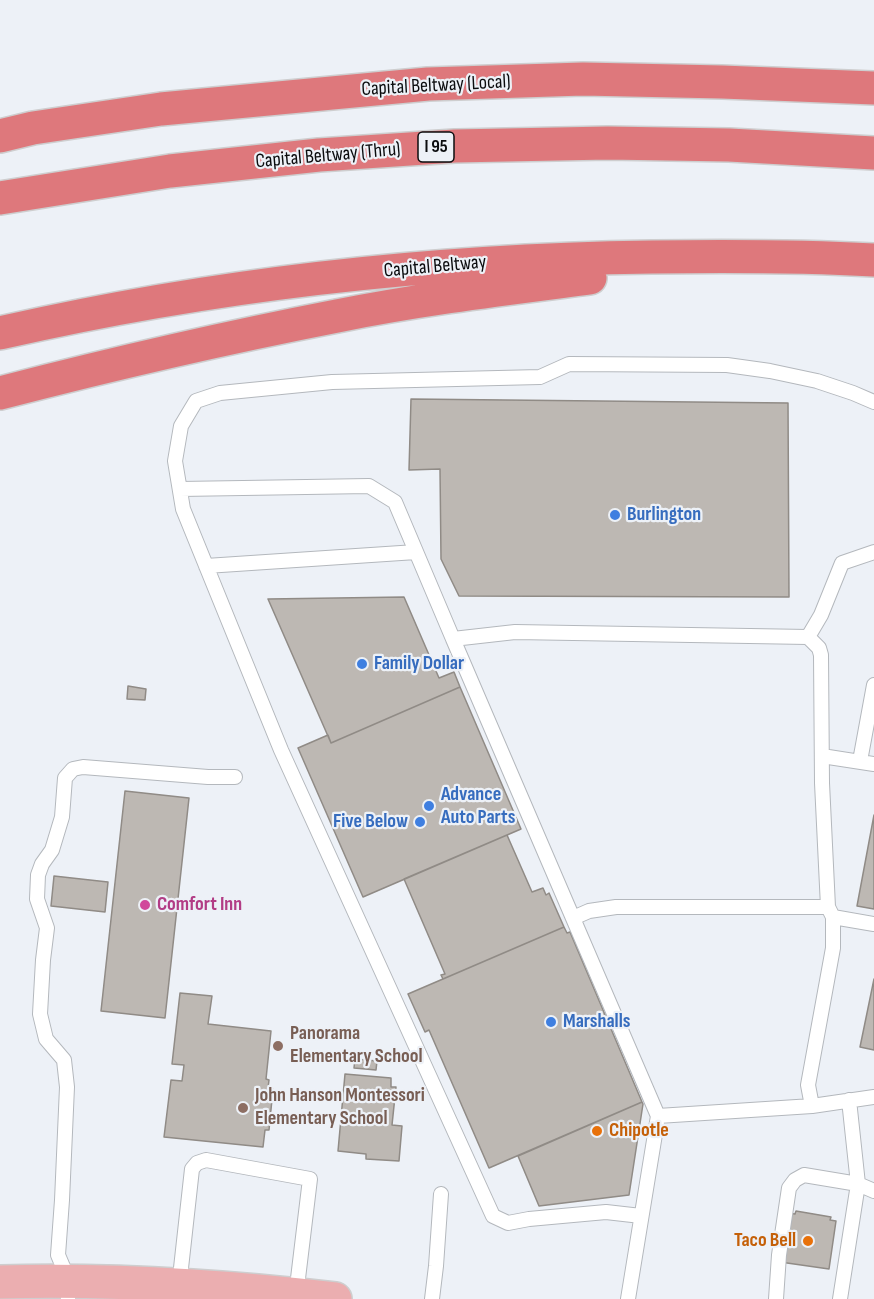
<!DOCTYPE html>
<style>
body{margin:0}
canvas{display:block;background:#edf1f7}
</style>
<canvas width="874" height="1299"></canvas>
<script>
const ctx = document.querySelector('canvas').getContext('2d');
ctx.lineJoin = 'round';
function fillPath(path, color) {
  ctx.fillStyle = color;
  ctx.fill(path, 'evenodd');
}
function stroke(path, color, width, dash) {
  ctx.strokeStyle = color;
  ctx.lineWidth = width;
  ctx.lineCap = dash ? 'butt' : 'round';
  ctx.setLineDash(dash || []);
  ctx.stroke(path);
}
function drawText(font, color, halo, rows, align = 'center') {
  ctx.font = font + ' "Sofia Sans Condensed",sans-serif';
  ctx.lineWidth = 4.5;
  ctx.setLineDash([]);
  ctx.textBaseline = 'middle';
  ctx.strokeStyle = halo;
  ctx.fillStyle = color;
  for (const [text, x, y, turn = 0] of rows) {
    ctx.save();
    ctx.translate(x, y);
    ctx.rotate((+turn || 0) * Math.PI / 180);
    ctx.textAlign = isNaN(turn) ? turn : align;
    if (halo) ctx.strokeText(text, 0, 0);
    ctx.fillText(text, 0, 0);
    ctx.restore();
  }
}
const building = new Path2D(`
 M411,399l377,4 1,194 -330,-1 -18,-37 -1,-90 -31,1z
 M404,597l35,81 15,-6 6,15 -129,56 -63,-144z
 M128,686l18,3 -1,11 -18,-1z
 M460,687l61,142 -158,68 -65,-149 30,-13 3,8z
 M125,791l64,7 -24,220 -64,-7z
 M874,815v94l-17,-3z
 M507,835l25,57 11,-4 3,7 3,-2 15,34 -121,52 -2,-4 4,-1 -41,-95z
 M54,876l54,6 -3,30 -54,-6z
 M564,927l3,6 3,-1 72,170 -153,66 -60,-138 -4,2 -17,-38z
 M874,979v71l-14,-3z
 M180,993l32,3 -4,28 63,7 -5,48 3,1 -1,8 5,1 -4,41h-4l-2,17 -99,-10 7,-57 11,1 2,-16 -12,-1z
 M355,1059l22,2 -1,9 -22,-2z
 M345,1074l46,4v9h5l-4,38 10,1 -3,35 -33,-2v-5l-28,-3z
 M642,1102l1,2 -14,91 -90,11 -21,-50z
 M796,1211l35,6 -1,3 6,1 -7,48 -49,-7 7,-49 8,1z`);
fillPath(building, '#bdb8b3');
stroke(building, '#908b86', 1.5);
const service = new Path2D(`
 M180,489l189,-3 26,16 58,137
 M206,566l210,-14
 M808,637l11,11 2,7 1,128 6,124
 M822,756l52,8
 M860,761l14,-76
 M833,917l41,7
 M573,918l16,-7 27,-4h212l5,10v31l-25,137 4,21
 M658,1116l154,-10 62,-9
 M641,1216l-35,-4 -77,7 -21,4 -15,-7 -212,-466 -98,-241 -8,-48 6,-35 15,-25 24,-8 112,-11 208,-5 29,-13 158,1 43,6 47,10 36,12 21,9
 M179,1286l13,-117 5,-6 9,-3 104,19 -14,116
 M68,1299l1,-18 -11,-26 4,-55 5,-113 -3,-27 -18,-21 -6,-25 3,-54 4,-32 -10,-29 1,-24 4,-11 10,-14 10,-33 3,-39 8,-9 10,-2 125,10h27
 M432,1299l4,-33 5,-72
 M628,1299l30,-183 -205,-477 62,-7 293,5 13,-22 21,-52 32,-11
 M776,1299l3,-44 10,-67 6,-8 9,-5 54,9 16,7
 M840,1299l18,-115 -9,-84`);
const primary = new Path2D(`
 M0,1282c112,-3 224,4 335,17`);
const motorway = new Path2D(`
 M0,136l33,-8 128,-19 267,-25 155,-5 139,3 152,6
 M0,198l170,-27 149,-16 136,-9 153,-3 121,2 145,8
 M0,333c214,-49 433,-73 652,-76 74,-1 148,-1 222,3
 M0,393c112,-29 224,-55 337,-77 84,-17 168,-27 253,-38`);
stroke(service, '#b4b8bd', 16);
stroke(primary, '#cececf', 36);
stroke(motorway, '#cececf', 36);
stroke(service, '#fff', 14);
stroke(primary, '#ebaeb0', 33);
stroke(motorway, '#de787c', 33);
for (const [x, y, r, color] of [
 [615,515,6,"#3f7fe0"],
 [362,664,6,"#3f7fe0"],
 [429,806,6,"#3f7fe0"],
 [420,822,6,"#3f7fe0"],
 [145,905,6,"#d1479c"],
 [551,1022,6,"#3f7fe0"],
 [278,1046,6,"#8d6e63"],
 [243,1108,6,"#8d6e63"],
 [597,1131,6,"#e8710a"],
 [808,1241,6,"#e8710a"]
]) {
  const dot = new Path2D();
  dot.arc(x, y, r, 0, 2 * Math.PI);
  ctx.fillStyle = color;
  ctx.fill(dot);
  stroke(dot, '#edf1f7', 2);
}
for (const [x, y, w] of [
 [436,147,36]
]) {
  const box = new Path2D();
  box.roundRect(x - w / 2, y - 15, w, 30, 4.5);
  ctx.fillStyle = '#edf1f7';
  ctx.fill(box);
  stroke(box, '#0b0c0e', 1.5);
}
drawText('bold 18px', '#0b0c0e', null, [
 ["I 95",436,147]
]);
drawText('20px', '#0b0c0e', '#edf1f7', [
 ["Capital Beltway (Local)",436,86,-3],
 ["Capital Beltway (Thru)",328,156,-5],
 ["Capital Beltway",435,267,-5]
]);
drawText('bold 20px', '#366cbe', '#edf1f7', [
 ["Burlington",627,515],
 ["Family Dollar",374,664],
 ["Advance",441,795],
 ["Auto Parts",441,818],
 ["Five Below",408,822,"right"],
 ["Marshalls",563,1022]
], 'left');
drawText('bold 20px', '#b23c85', '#edf1f7', [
 ["Comfort Inn",157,905]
], 'left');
drawText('bold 20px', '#785e54', '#edf1f7', [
 ["Panorama",290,1034],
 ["Elementary School",290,1057],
 ["John Hanson Montessori",255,1096],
 ["Elementary School",255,1119]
], 'left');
drawText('bold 20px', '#c56008', '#edf1f7', [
 ["Chipotle",609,1131],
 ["Taco Bell",796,1241,"right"]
], 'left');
</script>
